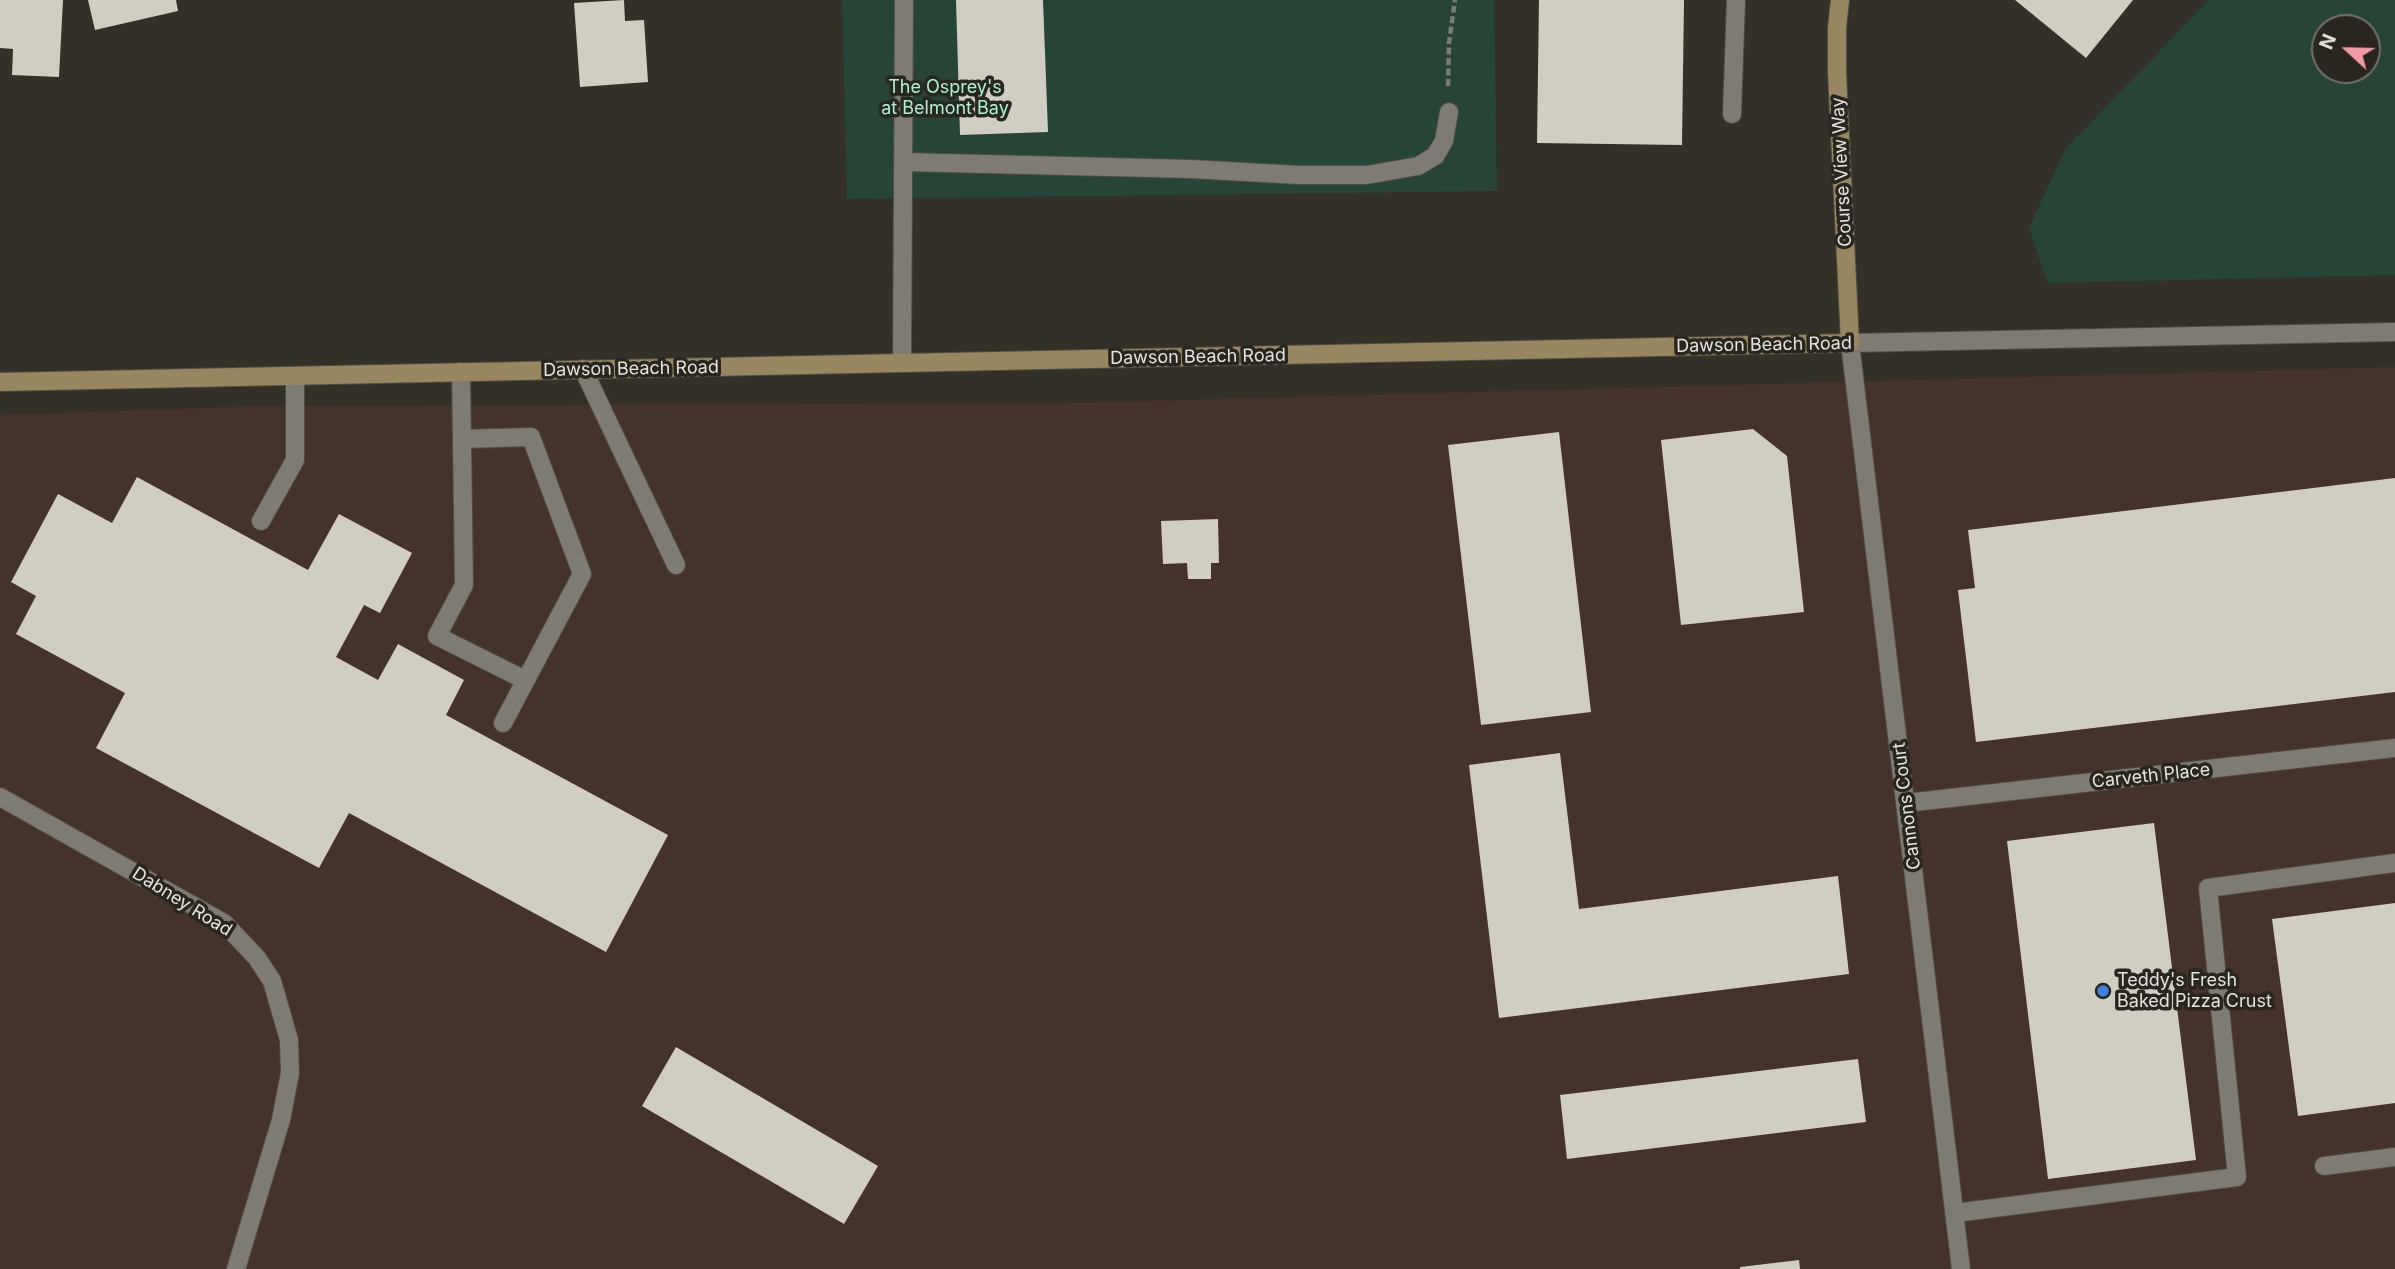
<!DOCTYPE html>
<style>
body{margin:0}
#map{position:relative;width:2395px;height:1269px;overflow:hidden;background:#323027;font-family:Inter,sans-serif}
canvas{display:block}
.north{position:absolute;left:2311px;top:14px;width:70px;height:70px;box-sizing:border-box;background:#28261e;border:2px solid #73716a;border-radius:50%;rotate:292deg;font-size:19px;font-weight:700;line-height:28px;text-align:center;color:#e4e2dd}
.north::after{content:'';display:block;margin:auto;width:24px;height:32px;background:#f49aa5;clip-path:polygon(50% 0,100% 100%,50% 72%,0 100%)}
</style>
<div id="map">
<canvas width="2395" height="1269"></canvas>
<div class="north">N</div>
</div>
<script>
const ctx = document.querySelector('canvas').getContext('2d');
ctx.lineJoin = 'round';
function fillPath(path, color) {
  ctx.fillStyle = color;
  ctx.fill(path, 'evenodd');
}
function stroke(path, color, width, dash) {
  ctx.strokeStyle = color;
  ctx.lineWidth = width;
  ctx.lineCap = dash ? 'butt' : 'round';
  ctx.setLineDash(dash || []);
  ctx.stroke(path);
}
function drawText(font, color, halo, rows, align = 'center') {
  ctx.font = font + ' Inter,sans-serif';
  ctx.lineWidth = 7;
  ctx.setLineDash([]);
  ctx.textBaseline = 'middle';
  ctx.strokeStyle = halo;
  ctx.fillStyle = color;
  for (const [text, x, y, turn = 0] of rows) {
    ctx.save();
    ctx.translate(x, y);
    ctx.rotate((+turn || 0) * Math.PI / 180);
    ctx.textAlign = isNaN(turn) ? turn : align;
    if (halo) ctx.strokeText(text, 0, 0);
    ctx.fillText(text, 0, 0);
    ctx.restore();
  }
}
fillPath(new Path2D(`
 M2395,367v902h-2395v-854l260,-9 808,-3z`), '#45322b');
fillPath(new Path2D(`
 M842,0h652l3,191 -650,8z
 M2209,0h186v275l-347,8 -19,-55 37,-80zM2367,28v42h-42v-42z`), '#264537');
fillPath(new Path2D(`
 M0,0h63l-4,77 -47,-2 1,-26 -13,-1z
 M88,0h88l2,11 -83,19z
 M624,0l1,21 19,-1 4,62 -68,5 -6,-84z
 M956,0h87l5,132 -88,3z
 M1539,0h145l-2,145 -145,-2z
 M2015,0h118l-47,58z
 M1753,429l34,27 17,156 -123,13 -20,-185z
 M1559,432l32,280 -110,13 -33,-280z
 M137,477l171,93 31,-56 73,39 -32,60 -16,-8 -28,52 42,23 20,-36 66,36 -18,35 222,120 -62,117 -257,-139 -30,55 -223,-120 29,-55 -109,-59 20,-38 -25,-14 47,-88 54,29z
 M2395,478v214l-419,50 -18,-152 17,-2 -7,-58z
 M1218,519l1,44h-8v16h-23l-1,-16 -24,1 -2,-43z
 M1560,753l19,156 259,-33 11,98 -350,44 -30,-253z
 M2154,823l42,337 -148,19 -41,-338z
 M2395,903v200l-97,13 -26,-197z
 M676,1047l202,119 -34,58 -202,-118z
 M1858,1059l8,63 -299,37 -7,-64z
 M1799,1260l1,9h-60v-2z`), '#d0cdc2');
const lane = new Path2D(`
 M904,162l287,7 108,6h68l51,-9 17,-10 9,-15 5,-29
 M902,363l2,-363
 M583,369l93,196
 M461,372l3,213 -27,51 88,44
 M462,439l69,-2 51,137 -79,149
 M261,521l34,-61v-84
 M2324,1166l71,-9
 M1955,1213l282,-36 -29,-289 187,-25`);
const street = new Path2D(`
 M1732,114l4,-114
 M0,797l224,126 33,35 15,23 17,59 1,33 -9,47 -45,149
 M1906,803l489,-55
 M1961,1269l-111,-926 545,-11`);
const secondary = new Path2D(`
 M0,382l1850,-39 -13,-271v-44l3,-28`);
stroke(lane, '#4f4d45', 20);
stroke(street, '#4f4d45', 20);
stroke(secondary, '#4f4d45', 20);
stroke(new Path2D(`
 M1448,86l1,-43 6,-43`), '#7d7b74', 4.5, [7, 3.5]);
stroke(lane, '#7e7c72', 18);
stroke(street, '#7e7c72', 18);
stroke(secondary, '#978660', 18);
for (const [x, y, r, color] of [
 [2103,991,7,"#3f7fe0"]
]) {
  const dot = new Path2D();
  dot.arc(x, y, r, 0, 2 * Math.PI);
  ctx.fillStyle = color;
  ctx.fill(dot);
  stroke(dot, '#28261e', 2.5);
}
drawText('18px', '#a9f2d0', '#28261e', [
 ["The Osprey's",945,88],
 ["at Belmont Bay",945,109]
]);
drawText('18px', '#e4e2dd', '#28261e', [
 ["Course View Way",1842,172,-93],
 ["Dawson Beach Road",1764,345,-1],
 ["Dawson Beach Road",1198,357,-1],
 ["Dawson Beach Road",631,369,-1],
 ["Carveth Place",2151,776,-6],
 ["Cannons Court",1907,806,-97],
 ["Dabney Road",182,902,32]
]);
drawText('18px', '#e4e2dd', '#28261e', [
 ["Teddy's Fresh",2117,981],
 ["Baked Pizza Crust",2117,1002]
], 'left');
</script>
